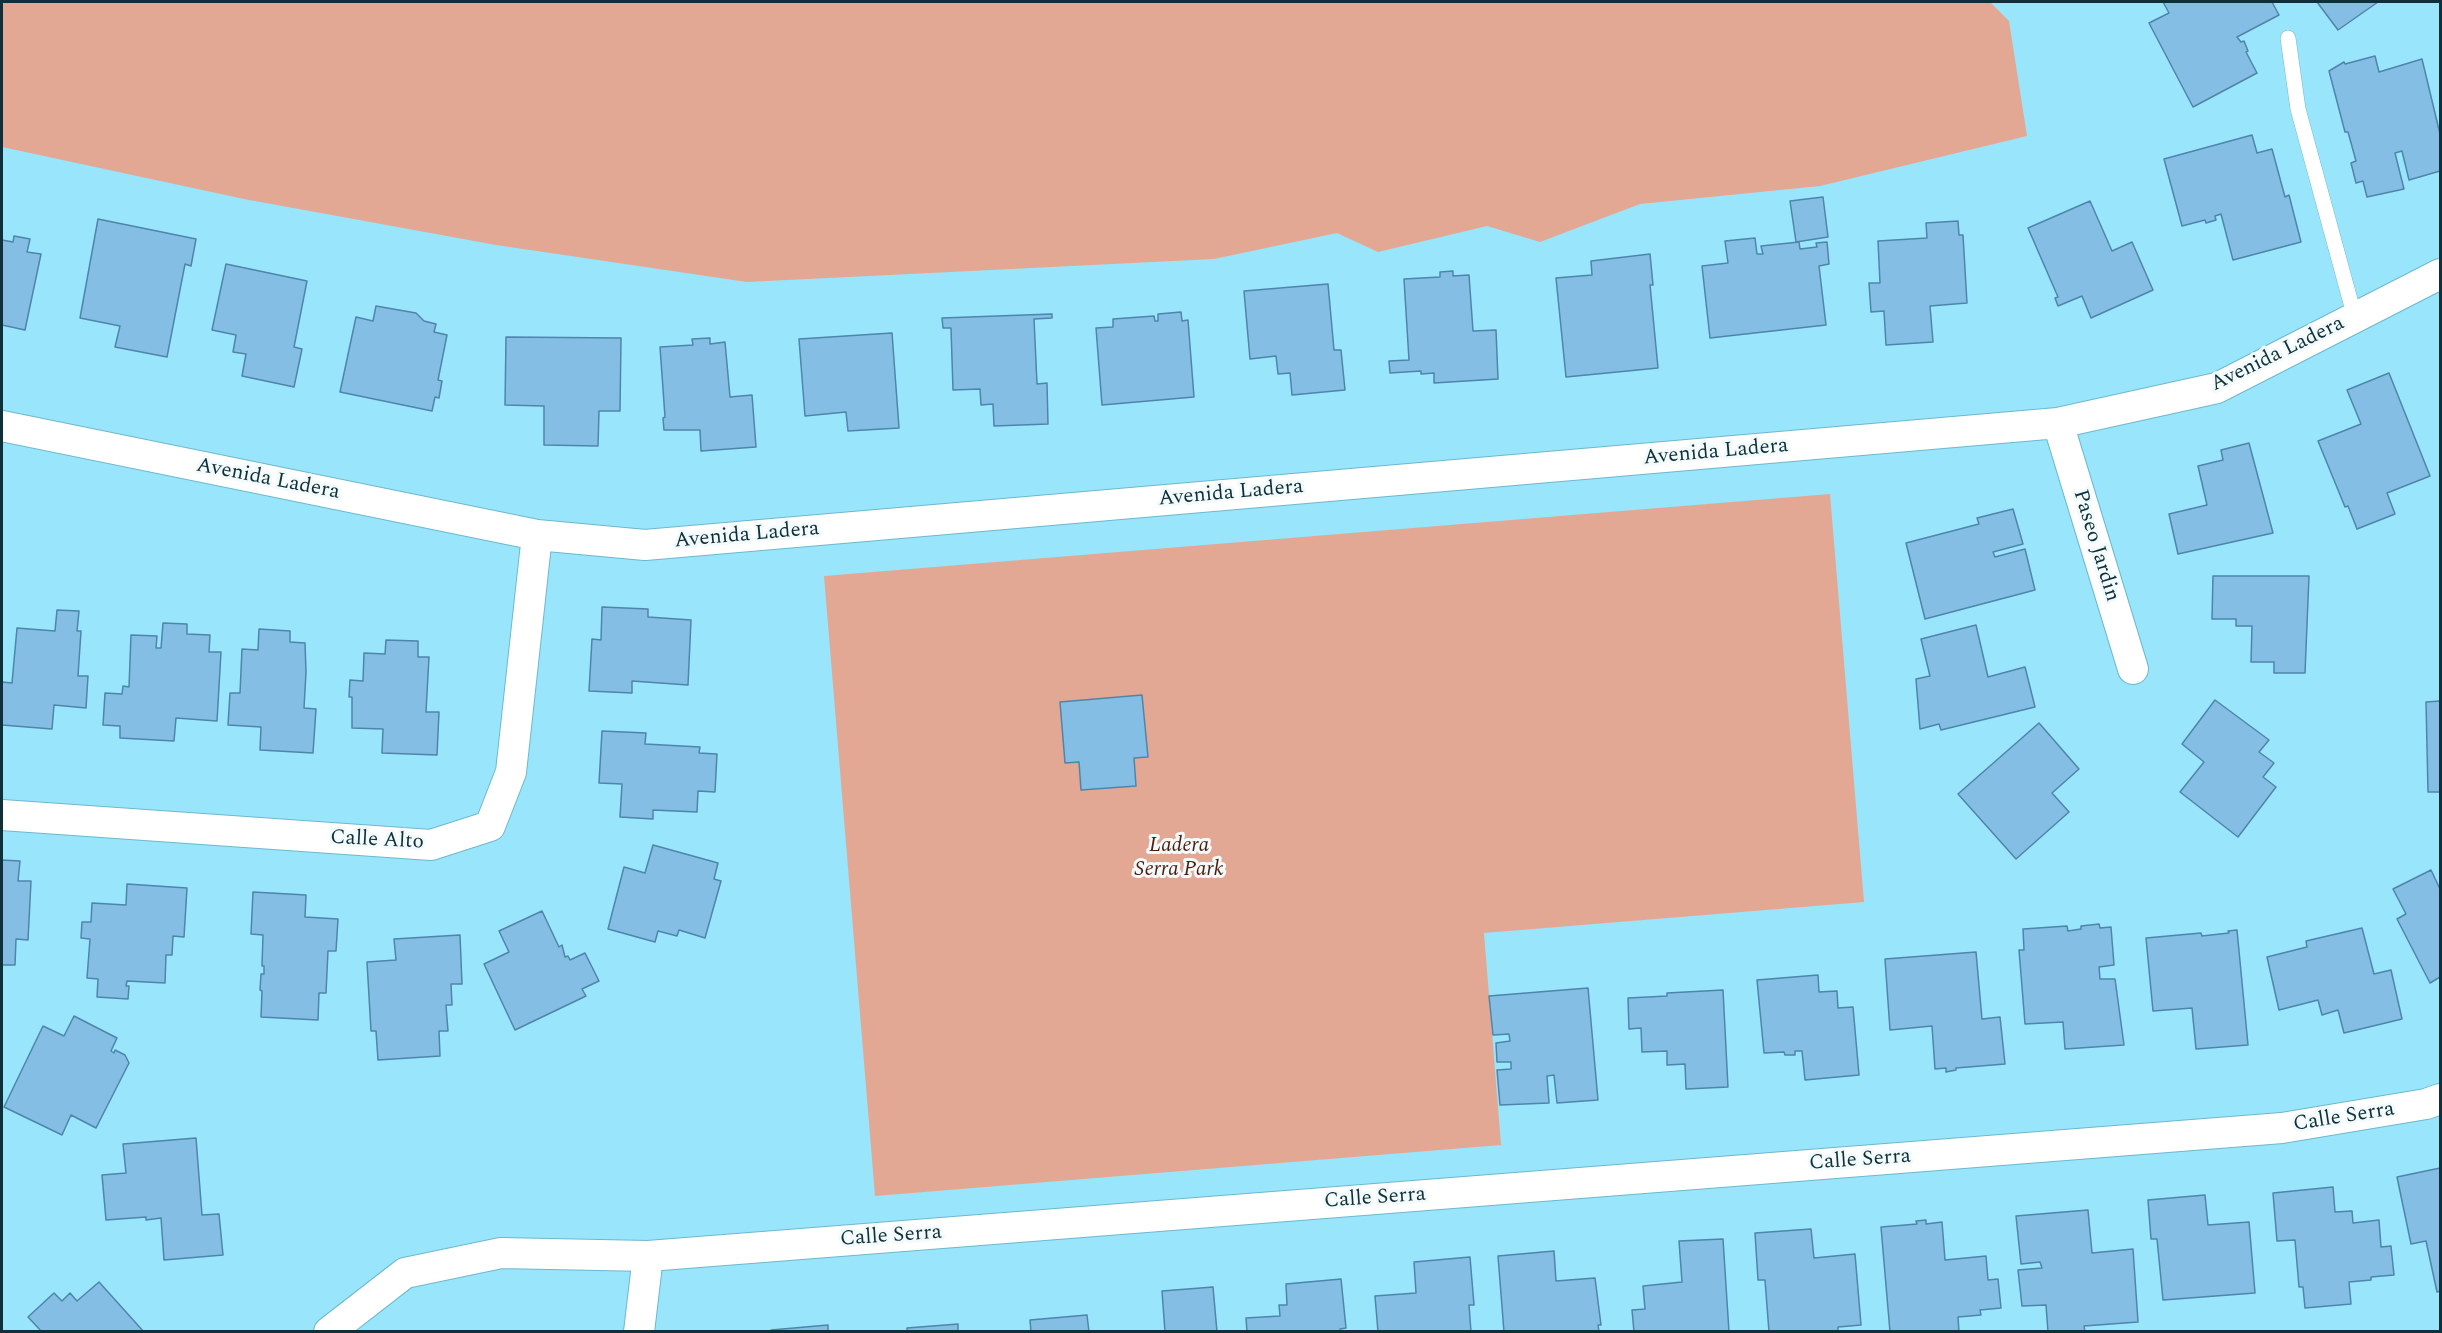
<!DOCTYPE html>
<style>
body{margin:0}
#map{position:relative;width:2442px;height:1333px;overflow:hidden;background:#99e5fc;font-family:Spectral,serif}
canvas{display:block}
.frame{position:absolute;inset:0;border:3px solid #0f3039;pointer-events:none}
</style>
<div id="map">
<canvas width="2442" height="1333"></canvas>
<div class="frame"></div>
</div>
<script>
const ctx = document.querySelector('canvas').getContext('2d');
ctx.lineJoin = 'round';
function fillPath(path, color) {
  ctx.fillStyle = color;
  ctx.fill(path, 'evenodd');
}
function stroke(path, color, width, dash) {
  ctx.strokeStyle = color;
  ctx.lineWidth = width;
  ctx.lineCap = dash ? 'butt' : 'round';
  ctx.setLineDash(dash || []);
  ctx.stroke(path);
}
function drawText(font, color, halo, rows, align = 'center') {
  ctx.font = font + ' Spectral,serif';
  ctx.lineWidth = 6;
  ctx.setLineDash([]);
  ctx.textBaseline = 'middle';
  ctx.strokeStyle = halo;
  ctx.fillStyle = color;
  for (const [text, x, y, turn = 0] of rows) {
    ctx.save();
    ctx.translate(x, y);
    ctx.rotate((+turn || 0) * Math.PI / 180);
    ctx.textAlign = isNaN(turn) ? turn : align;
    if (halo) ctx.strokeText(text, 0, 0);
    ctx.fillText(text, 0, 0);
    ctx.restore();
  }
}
fillPath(new Path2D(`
 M2,2h1988l19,19 18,115 -207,50 -180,18 -100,38 -53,-16 -109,26 -41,-19 -123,26 -467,23 -251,-37 -252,-46 -242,-52z
 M1830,494l34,408 -380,31 17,212 -626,51 -51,-620z`), '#e3a893');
const building = new Path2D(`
 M2163,2h109l7,13 -42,22 4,5 3,-1 4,10 -2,1 11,21 -64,34 -44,-84 20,-10z
 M2317,2h61l-40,28z
 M2375,56l4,16 43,-13 18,75v37l-31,9 -7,-29 -7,2 9,36 -37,8 -4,-16 -7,2 -5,-20 5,-2 -8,-29h-3l-16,-61 15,-9 1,2z
 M2252,135l5,18 15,-4 13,48 4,-2 12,47 -68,18 -12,-46 -6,2 1,4 -10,3 -1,-3 -23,6 -18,-67z
 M1823,197l5,40 -32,5 -6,-41z
 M2090,201l22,50 20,-9 21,48 -62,28 -9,-22 -24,10 -3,-8 3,-1 -30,-69z
 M98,219l98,20 -5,27 -6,-2 -18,93 -52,-10 5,-21 -40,-8z
 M1958,221l1,14h4l4,68 -37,3 3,36 -47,3 -2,-34 -13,1 -2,-29h11l-2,-42 49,-3 -1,-15z
 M14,236l16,3 -3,13 14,2 -16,76 -23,-5v-85l11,2z
 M1755,238l2,16h6l-2,-8 38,-4 1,7 17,-2 -1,-4 11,-1 2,22 -10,2 7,59 -116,13 -8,-72 26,-3 -3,-22z
 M1650,254l3,31h-3l8,83 -92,9 -10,-99 36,-3 -1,-14z
 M226,264l81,17 -13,66 8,2 -8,38 -52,-11 4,-22 -13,-2 3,-17 -24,-5z
 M1453,271v5l16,-1 4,56 23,-1 2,49 -64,4v-10l-13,1v-3l-31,2 -1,-12 20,-1 -5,-81 36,-2v-5z
 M1328,284l6,66h7l4,40 -53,5 -2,-22 -12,1 -2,-18 -26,3 -6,-68z
 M376,306l40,7 8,8 12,3 -2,8 13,3 -9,45 4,1 -3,17 -4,-1 -3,14 -92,-19 16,-75 17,4z
 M1181,312l1,9 6,-1 6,77 -92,8 -6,-77 17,-1v-8l41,-3 1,5h3v-7z
 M1052,314v4l-18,1 3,65 10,-1 1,41 -54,2 -1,-22 -12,1 -1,-16 -27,1 -2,-62h-8l-1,-10z
 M892,333l7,95 -51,3 -2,-19 -41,4 -6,-77z
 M506,337l115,1 -1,73h-21l-1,35 -54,-1v-39l-39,-1z
 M710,338v6l15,-2 5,55 22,-2 4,52 -55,4 -1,-21h-36l-1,-12 2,-1 -5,-70 33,-2 -1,-6z
 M2389,373l41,103 -43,17 8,21 -38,15 -9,-23 -3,1 -27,-66 43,-17 -14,-34z
 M2249,443l24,90 -95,21 -9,-40 38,-9 -9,-39 25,-6 -2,-10z
 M2013,509l10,35 -30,8 2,5 30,-8 10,41 -110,29 -19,-76 73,-19 -2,-6z
 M2213,576h96l-4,97h-31v-11h-23l1,-36h-16v-7h-24z
 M602,607l46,2v8l43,3 -3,65 -56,-4v12l-43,-2 3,-52 9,1z
 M57,610l22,1 -2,20h4l-3,45h10l-2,32 -32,-3 -2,24 -50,-4v-43l10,1 5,-55 38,3z
 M163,623l24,1v10l23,1 -1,17h12l-4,69 -41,-3 -2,23 -54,-3v-12l-17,-1 2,-32 17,1 1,-8 6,1 2,-52 26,1 -1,12h5z
 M1976,625l12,52 37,-10 10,40 -94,23 -2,-6 -19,5 -4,-50 14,-3 -9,-37z
 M259,629l31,2v11l15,1 1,29 -2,36 12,1 -3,44 -53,-3 1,-23 -33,-2 2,-32h10l2,-44 16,1z
 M386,640l32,1v16h11l-3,55h13l-2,43 -55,-2 1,-24 -31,-1v-31h-3l1,-17 13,1 1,-28 21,1z
 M1142,695l6,62 -14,1 2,28 -55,4 -2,-28 -14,1 -5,-61z
 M2215,700l54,40 -10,12 15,11 -11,14 13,10 -38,50 -58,-45 24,-30 -22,-18z
 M2440,701v91h-12l-2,-90z
 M2039,723l40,46 -27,24 17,19 -53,47 -58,-65z
 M602,731l44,2 -1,11 55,3 -1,6 18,1 -2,38 -17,-1 -1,21 -44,-2v9l-33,-2 2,-33 -23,-1z
 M653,845l65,18 -4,16 7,2 -16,57 -26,-8 -2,6 -19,-5 -3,11 -47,-13 16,-62 21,6z
 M2,860l18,1 -2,20h13l-3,59 -12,-1 -1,26h-13z
 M2431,870l9,19v88l-10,6 -33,-64 9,-5 -13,-25z
 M127,884l60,4 -3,49 -11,-1 -1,19h-6l-1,28 -38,-2 -1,5h3l-1,13 -31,-2 1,-18 -11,-1 3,-39 -9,-1 1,-16h9l1,-19 34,2z
 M253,892l53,3 -1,22 33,2 -2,32h-8l-2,42h-7l-1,27 -57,-3 1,-26 -2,-1 1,-16h3v-8h-2l1,-31 -12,-1z
 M542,911l17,36 3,-2 3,12 3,-1 2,4 15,-7 14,28 -17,8 4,7 -71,34 -31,-66 25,-12 -10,-21z
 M2099,924l1,4 11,-1 3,38 -15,2 1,12h15l9,66 -59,4 -2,-27 -38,2 -6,-74h5l-1,-21 44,-3 1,5 13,-2v-3z
 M2362,928l12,46 17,-4 11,49 -58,14 -6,-23 -16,5 -4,-15 -39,10 -12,-53 40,-10 -1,-6z
 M2237,930l11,115 -52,4 -4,-41 -39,3 -7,-73 55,-5 1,3 27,-3 -1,-2z
 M460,935l2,49h-11l1,21h-6l2,26h-9l1,25 -62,4 -2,-29h-5l-4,-69 29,-2 -2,-21z
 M1976,952l6,67 18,-2 5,47 -49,4v2l-10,2v-4l-11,1 -3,-43 -42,4 -5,-71z
 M1818,975l1,17 18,-1 1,17 15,-1 6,68 -54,5 -3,-29h-7v4h-10l-1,-3 -20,1 -7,-73z
 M1588,988l10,112 -41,3 -3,-28 -7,1 2,27 -49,2 -3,-35 14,-1v-7h-14l-1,-19 14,-2 -1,-7 -16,1 -4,-39z
 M1723,990l5,97 -42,2 -1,-25 -18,1v-14l-25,1 -1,-24 -12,1 -1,-31 39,-2v-3z
 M74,1016l43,22 -6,13 3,2 1,-3 10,5 4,8 -33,65 -25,-13 -9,20 -58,-28 39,-81 21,10z
 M196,1138l6,77 17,-1 4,41 -59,5 -3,-42 -15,2v-3l-40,3 -4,-45 24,-2 -3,-29z
 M2440,1168v123l-3,1 -11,-51 -15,3 -14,-67z
 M2333,1187l2,25 17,-1 1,12 26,-3 2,27 10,-1 3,29 -23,2v3l-22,2 2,22 -46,4 -2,-21h-4l-4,-47 -18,1 -4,-48z
 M2205,1195l3,30 41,-3 6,71 -92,7 -6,-61h-6l-3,-39z
 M2088,1210l4,43 41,-4 5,73 -54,4 1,6h-37l-2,-27 -24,1 -4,-36 24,-2 -2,-6 -19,2 -5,-48z
 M1926,1220v4l16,-2 3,38 41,-4 2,24 10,-1 3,29 -21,2 1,5 -23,2 1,15h-69l-9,-105 36,-3 -1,-3z
 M1811,1229l3,29 41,-4 6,71 -23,2v5h-69l-4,-52h-7l-3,-47z
 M1723,1239l6,93h-95l-2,-22 13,-1 -2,-23 39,-4 -3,-41z
 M1554,1251l2,30 39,-3 6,47h-3l1,7h-95l-6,-76z
 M1470,1257l4,48h-5l2,27h-93l-3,-36 41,-3 -2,-31z
 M1341,1279l5,49 -6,1 1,3h-94l-1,-14 34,-2 -1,-11h8l-1,-21z
 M99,1282l45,50h-102l-14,-15 26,-24 8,8 8,-8 7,8z
 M1213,1287l4,45h-52l-3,-41z
 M1087,1315l2,17h-58l-1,-12z
 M958,1324v8h-51v-4z
 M828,1325v7h-57v-2z`);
fillPath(building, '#85bee5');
stroke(building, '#4e85aa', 1.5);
const service = new Path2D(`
 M2288,38l10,71 57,209`);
const minor = new Path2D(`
 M2058,423l75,246
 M2,426l535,109 108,10 1413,-122 159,-35 223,-114
 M2,815l429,30 59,-19 21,-54 26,-237
 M329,1332l76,-59 96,-20 147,3 1634,-128 144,-24 14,-5
 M639,1332l9,-76`);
stroke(service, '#6db8cf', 16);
stroke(minor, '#6db8cf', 32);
stroke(service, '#fff', 15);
stroke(minor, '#fff', 30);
drawText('21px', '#0f3039', '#f3fafc', [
 ["Avenida Ladera",2278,355,-26],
 ["Avenida Ladera",1716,453,-5],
 ["Avenida Ladera",268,480,11],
 ["Avenida Ladera",1231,494,-5],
 ["Avenida Ladera",747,536,-5],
 ["Paseo Jardin",2095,546,73],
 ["Calle Alto",377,841,3],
 ["Calle Serra",2344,1118,-9],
 ["Calle Serra",1860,1161,-4],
 ["Calle Serra",1375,1199,-4],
 ["Calle Serra",891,1237,-4]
]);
drawText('italic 21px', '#4d1c0b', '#f3fafc', [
 ["Ladera",1179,847],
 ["Serra Park",1179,871]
]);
</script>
